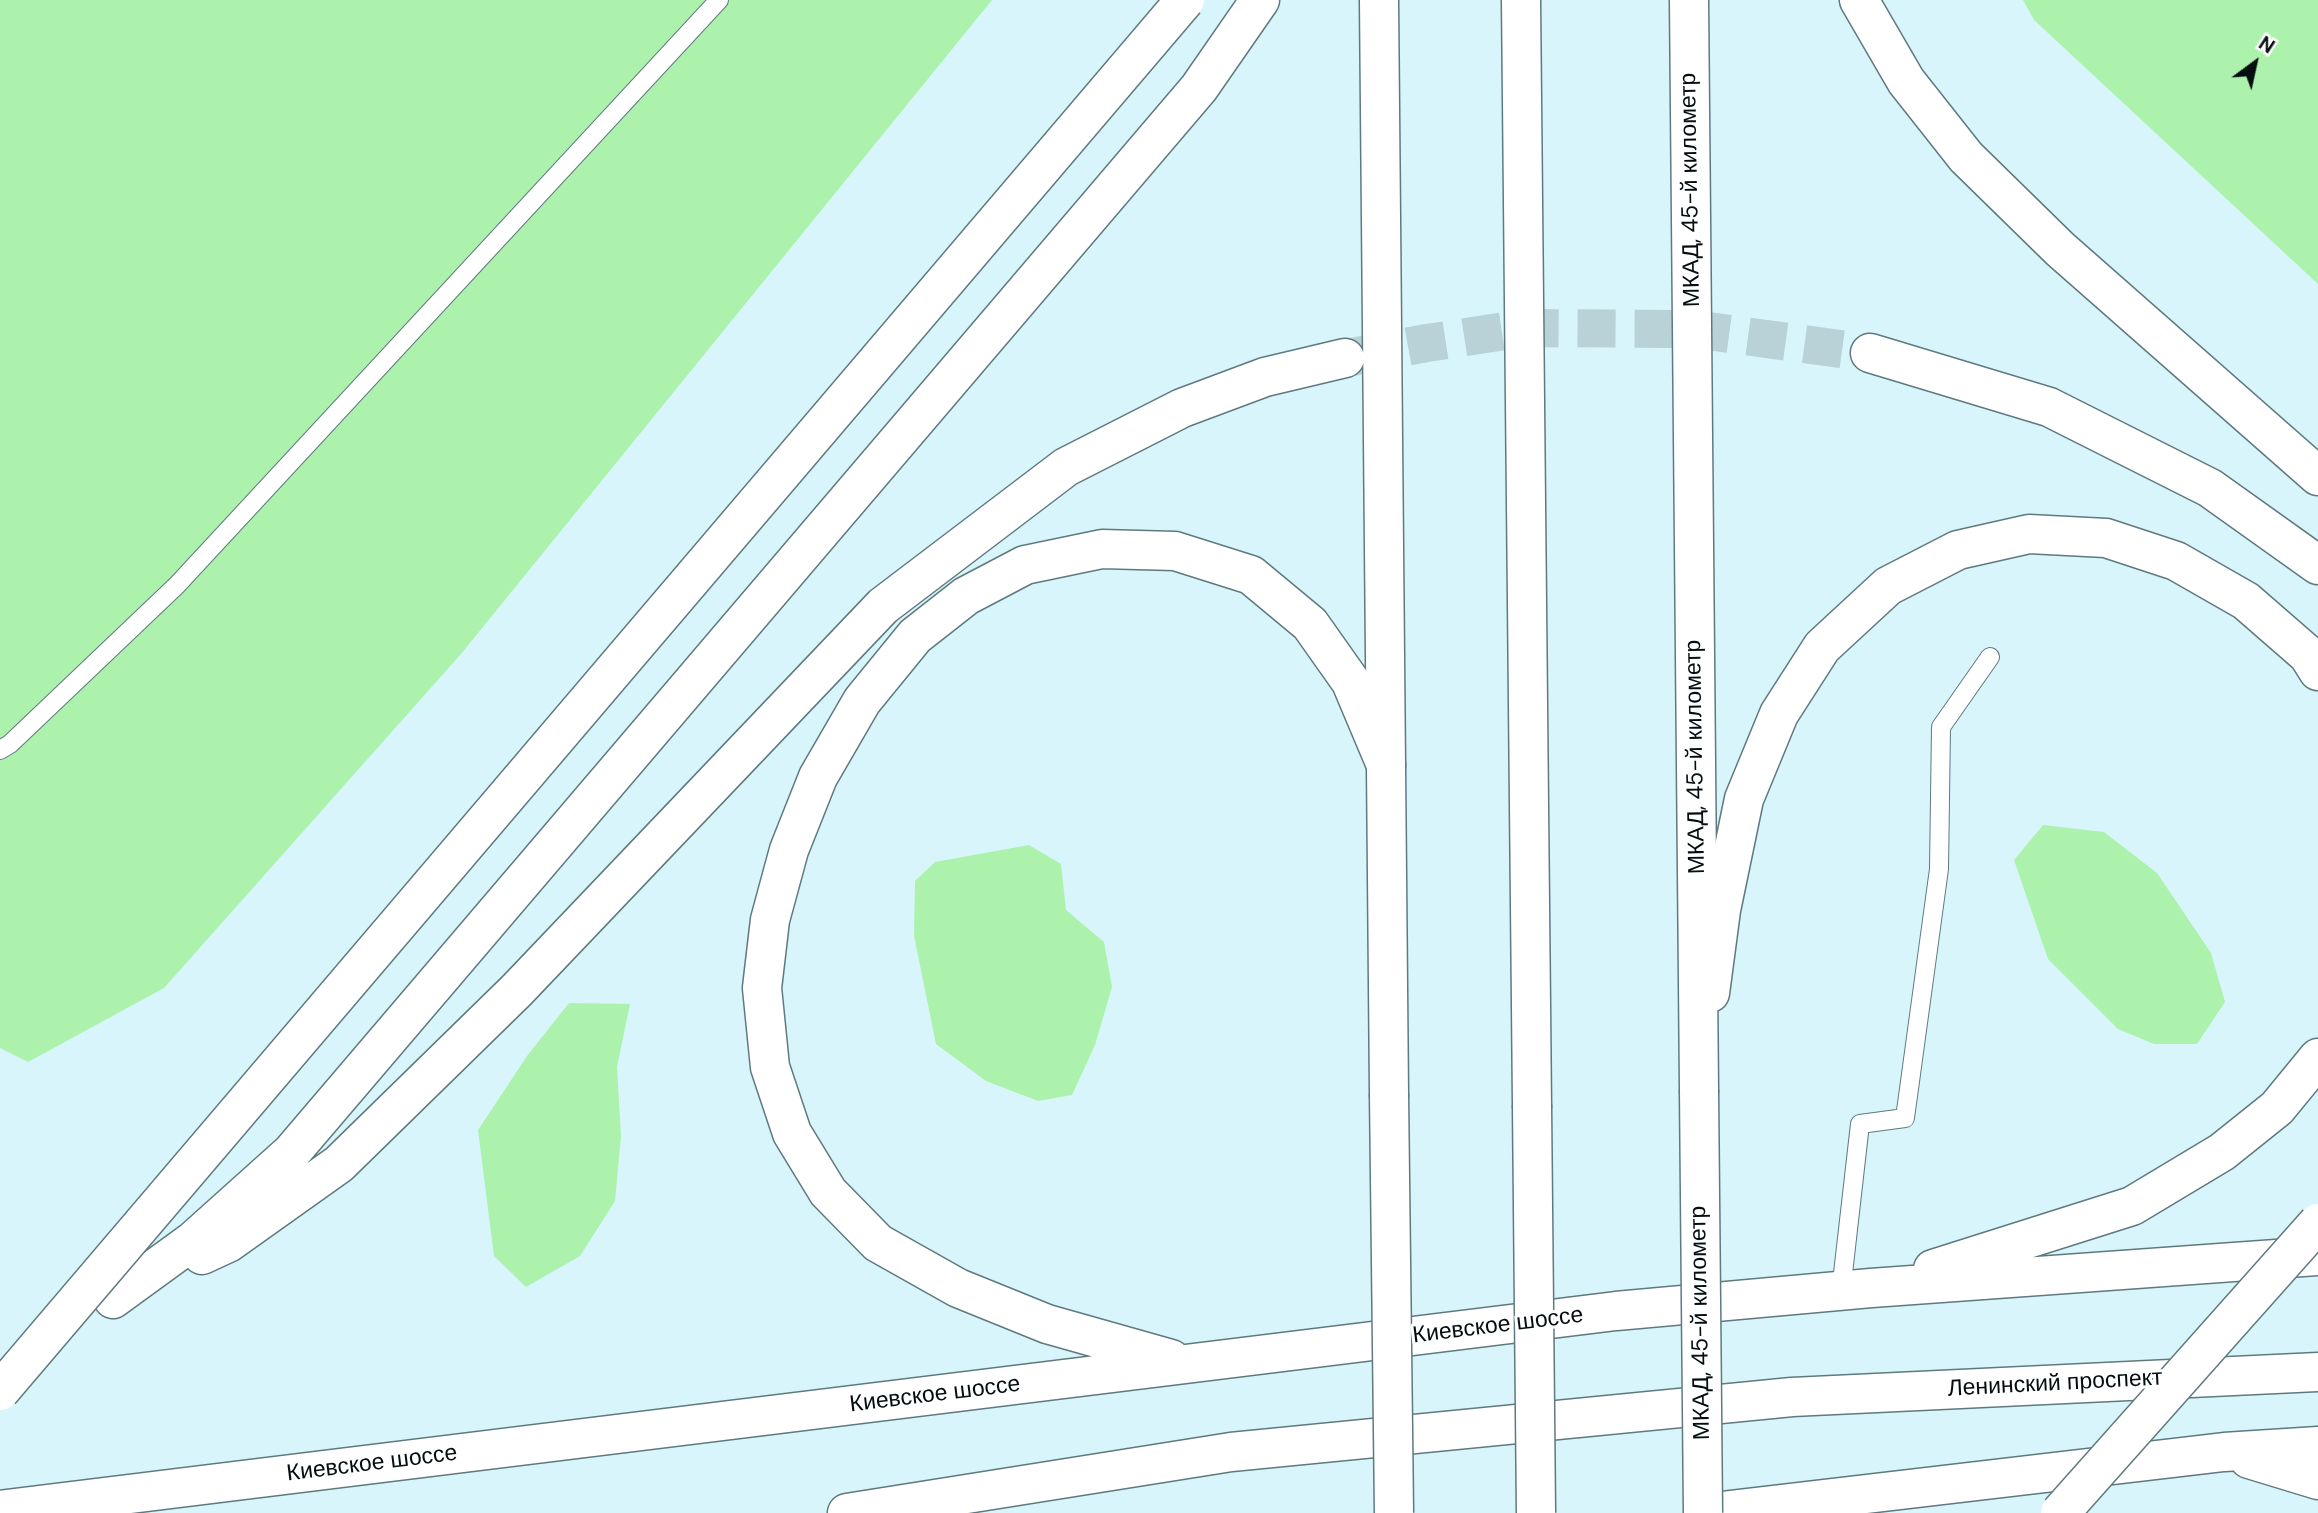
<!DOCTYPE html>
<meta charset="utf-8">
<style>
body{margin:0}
#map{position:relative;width:2318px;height:1513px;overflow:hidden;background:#d8f5fc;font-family:"DM Sans",sans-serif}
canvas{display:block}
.north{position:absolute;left:2220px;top:28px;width:70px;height:70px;-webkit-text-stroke:5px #fff;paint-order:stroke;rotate:33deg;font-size:19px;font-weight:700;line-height:28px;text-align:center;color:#040d0f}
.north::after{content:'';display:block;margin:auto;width:24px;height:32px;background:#040d0f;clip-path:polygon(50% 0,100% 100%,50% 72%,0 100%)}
</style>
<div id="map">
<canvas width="2318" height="1513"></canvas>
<div class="north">N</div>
</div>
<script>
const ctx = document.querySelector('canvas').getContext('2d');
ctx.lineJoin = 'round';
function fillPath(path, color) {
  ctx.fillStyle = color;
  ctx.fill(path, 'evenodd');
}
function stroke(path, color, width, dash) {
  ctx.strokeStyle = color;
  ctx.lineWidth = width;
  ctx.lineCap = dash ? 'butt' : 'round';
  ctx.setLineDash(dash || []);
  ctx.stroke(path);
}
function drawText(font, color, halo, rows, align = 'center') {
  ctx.font = font + ' "DM Sans",sans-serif';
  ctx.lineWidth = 6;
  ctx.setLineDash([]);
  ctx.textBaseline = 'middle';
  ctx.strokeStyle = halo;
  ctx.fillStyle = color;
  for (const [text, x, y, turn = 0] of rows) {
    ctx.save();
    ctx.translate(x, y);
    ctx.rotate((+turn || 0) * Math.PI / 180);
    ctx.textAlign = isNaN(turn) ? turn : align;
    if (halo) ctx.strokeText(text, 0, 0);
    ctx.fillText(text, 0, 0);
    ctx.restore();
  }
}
fillPath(new Path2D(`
 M0,0h992l-531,654 -297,334 -136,74 -28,-14z
 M2023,0h295v284l-284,-264z
 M2043,825l61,7 53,41 54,80 14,49 -28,42h-43l-36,-15 -70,-70 -34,-99z
 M1029,845l32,19 5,46 38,32 8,45 -17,58 -23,50 -34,6 -52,-20 -50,-37 -22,-108 1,-55 20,-19z
 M569,1003l61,1 -13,63 4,69 -6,65 -35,55 -54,31 -32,-31 -16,-126 49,-74z`), '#acf2ad');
stroke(new Path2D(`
 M1352,357l75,-14 98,-15 168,1 177,24`), '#b8d2d8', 38, [38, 19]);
const lane = new Path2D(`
 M0,750l10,-6 167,-159 542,-585
 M1841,1291l19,-167 45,-6 34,-249 2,-142 49,-70`);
const primary = new Path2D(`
 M1859,0l47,81 60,76 94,92 258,227
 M1710,993l11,-83 23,-111 35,-85 43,-67 66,-61 70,-36 71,-16 77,4 70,23 70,40 62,54 10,16
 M1933,1269l199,-63 90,-54 55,-44 41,-50
 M1171,1359l-124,-35 -89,-36 -80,-45 -50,-51 -36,-59 -22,-66 -8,-79 8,-68 19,-70 29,-73 44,-76 53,-65 51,-40 59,-31 77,-16 73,2 76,24 59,49 41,58 35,83
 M2249,1459l69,21
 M0,1510l1616,-199 255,-23 447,-32
 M847,1513l384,-61 561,-55 526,-25
 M1704,1513l520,-61 94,-6`);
const highway = new Path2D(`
 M1379,0l10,1094
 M1521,0l11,1105
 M1689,0l10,1090
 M1870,353l179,54 161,81 108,77
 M202,1255l26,-12 111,-79 178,-174 366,-384 183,-139 116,-59 83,-31 80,-19
 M113,1299l81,-59 97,-87 908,-1065 61,-88`);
stroke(lane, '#5f797f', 20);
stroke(primary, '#5f797f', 41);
stroke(highway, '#5f797f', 41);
stroke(lane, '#fff', 18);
stroke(primary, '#fff', 38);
stroke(highway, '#fff', 38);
const primaryBridge = new Path2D(`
 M2060,1513l258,-290`);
const highwayBridge = new Path2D(`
 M1699,1090l4,423
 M1389,1094l5,419
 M1532,1105l4,408
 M0,1391l1185,-1391`);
stroke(primaryBridge, '#5f797f', 41, []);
stroke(highwayBridge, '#5f797f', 41, []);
stroke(primaryBridge, '#fff', 38);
stroke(highwayBridge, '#fff', 38);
drawText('23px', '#040d0f', '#fff', [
 ["МКАД, 45-й километр",1691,190,-91],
 ["МКАД, 45-й километр",1696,757,-91],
 ["МКАД, 45-й километр",1701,1323,-91],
 ["Киевское шоссе",1498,1326,-7],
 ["Ленинский проспект",2055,1384,-3],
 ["Киевское шоссе",935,1395,-7],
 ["Киевское шоссе",372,1464,-7]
]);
</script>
